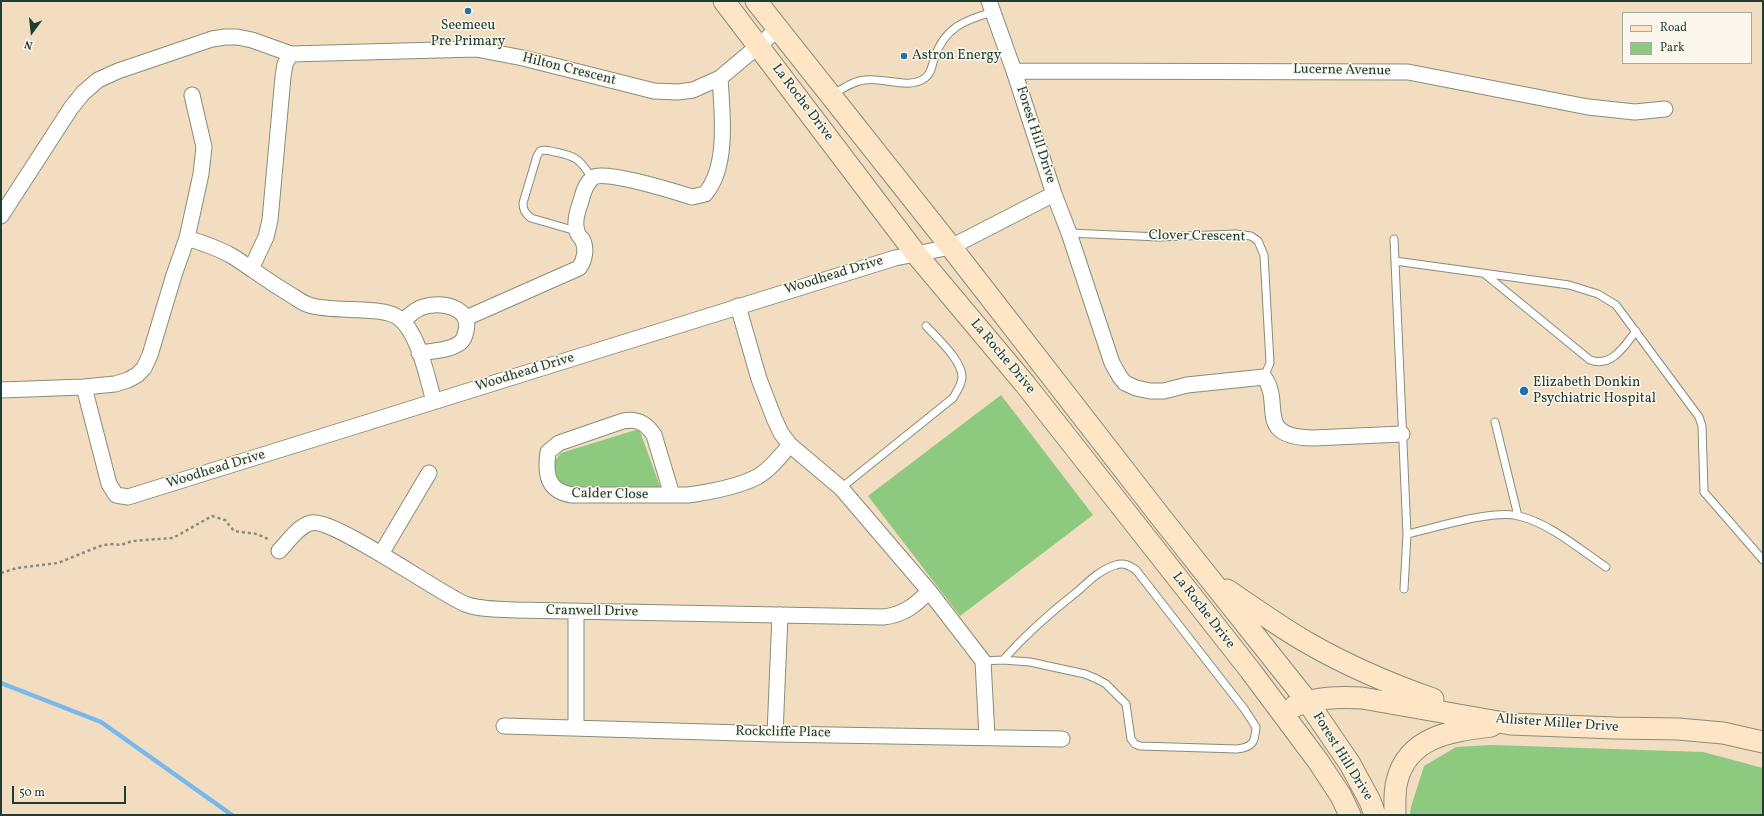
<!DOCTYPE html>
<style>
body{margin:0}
#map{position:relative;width:1764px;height:816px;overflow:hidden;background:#f2ddc0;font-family:Vollkorn,serif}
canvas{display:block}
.frame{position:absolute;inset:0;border:2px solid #1f3d34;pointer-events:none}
.legend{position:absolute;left:1622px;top:12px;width:130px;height:52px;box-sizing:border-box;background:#fbf7ec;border:1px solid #a3ada2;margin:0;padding:5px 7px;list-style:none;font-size:12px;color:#1f3d34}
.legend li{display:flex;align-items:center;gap:8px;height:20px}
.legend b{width:20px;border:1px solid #a3ada2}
.north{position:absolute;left:12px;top:12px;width:40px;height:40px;-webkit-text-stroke:3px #fbf7ec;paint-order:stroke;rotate:195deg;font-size:11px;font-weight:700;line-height:16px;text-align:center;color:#1f3d34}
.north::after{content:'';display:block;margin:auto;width:14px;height:18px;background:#1f3d34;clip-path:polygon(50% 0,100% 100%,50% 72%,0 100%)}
.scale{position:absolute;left:12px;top:786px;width:114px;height:18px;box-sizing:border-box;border:2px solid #1f3d34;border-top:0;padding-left:5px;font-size:12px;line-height:14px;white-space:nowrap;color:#1f3d34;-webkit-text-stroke:3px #fbf7ec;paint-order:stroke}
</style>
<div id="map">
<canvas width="1764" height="816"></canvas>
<div class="frame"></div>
<ul class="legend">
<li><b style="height:5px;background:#fde5c5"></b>Road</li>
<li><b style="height:11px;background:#8dc97f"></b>Park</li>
</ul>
<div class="north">N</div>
<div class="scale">50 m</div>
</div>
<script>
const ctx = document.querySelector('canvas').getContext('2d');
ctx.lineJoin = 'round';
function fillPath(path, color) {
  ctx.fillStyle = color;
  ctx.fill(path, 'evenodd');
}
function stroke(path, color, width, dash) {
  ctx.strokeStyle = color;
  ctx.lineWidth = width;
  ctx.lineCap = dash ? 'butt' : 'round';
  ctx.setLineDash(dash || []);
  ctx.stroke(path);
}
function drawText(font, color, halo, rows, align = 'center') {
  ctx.font = font + ' Vollkorn,serif';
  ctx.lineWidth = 3;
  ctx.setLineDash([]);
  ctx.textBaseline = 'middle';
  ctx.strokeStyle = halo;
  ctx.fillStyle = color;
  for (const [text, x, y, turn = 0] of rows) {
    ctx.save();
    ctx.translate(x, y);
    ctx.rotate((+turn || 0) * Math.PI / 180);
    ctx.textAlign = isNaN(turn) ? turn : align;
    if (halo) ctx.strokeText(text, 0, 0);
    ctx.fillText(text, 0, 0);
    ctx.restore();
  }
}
fillPath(new Path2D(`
 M1001,395l92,120 -133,101 -92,-120z
 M639,429l22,60h-100l-8,-26 8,-10z
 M1492,745l211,7 60,16v47h-353l1,-8 13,-41 32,-19z`), '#8dc97f');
stroke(new Path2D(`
 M1,683l100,39 131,93`), '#78b9ed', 4.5);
const lane = new Path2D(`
 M832,95c10,-6 21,-14 33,-15 18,-3 44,10 60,-2 6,-4 7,-12 9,-19 10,-31 30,-39 59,-47
 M576,231l-45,-13c-6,-5 -8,-8 -8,-15l14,-47 3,-5c6,-2 10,0 15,1 22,4 25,8 37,26
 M1069,233l90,4 77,-3 15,2 7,5 6,14 6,108 -6,14
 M1394,239l13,295 -3,55
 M1395,261l174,24 29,9 18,11 83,112 3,9 2,66 59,68
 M1486,275l104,85c22,8 35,-15 46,-29
 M1495,422l23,94
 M841,488l112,-90c4,-7 8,-12 9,-20 1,-17 -25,-40 -36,-52
 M1407,534c27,-6 86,-25 112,-18 32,8 60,33 87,51
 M983,661l20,-1 27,2 55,12 12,5 9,5 20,20 5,35 4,5 5,2 97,3c16,-2 18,-7 19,-22l-11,-17 -109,-140c-6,-4 -12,-8 -20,-5 -15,4 -27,16 -38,26 -27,21 -52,43 -75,69`);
const street = new Path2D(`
 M989,1l25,70 40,123 15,39 43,130 8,14 5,6 11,5 14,3h14l23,-6 77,-8c20,27 -11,60 49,61l89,-4
 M1014,71l394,1 180,35 47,5 30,-3
 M1,216l70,-108 12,-15 15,-13 20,-9 94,-32 13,-2h12l15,3 39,14 185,-5 47,9 131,33 24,1 15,-2 27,-12 58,-49
 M187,238c16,5 31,10 45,18 19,12 37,26 56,37 7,4 14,10 21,12 24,8 73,0 90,13 20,15 28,60 35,83
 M251,269l15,-32 4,-17 13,-143 2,-13 6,-10
 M738,306l21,73 15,39 7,15 9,12 51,43 88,103 54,70 4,76
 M466,318l113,-50c6,-8 8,-20 3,-29 -2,-2 -5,-5 -5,-8 -3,-8 1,-22 4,-30 2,-8 5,-19 13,-24 12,-7 82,15 98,20l13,-3c24,-27 17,-83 15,-116
 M403,321c6,-5 12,-12 20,-14 18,-6 49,0 43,24 -1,5 -2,8 -5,11 -11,9 -30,9 -42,11
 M84,387l25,97 7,11 12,2 767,-239 56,-11 103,-53
 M1,390l83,-3 31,-3 13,-4 9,-5 7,-7 6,-13 24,-80 13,-37 14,-64 3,-27 -12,-52
 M672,495l-18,-60c-8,-12 -17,-17 -31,-14l-64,22 -11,9c-3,22 -1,39 24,43h116c22,-3 49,-8 69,-18 13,-7 23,-21 33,-32
 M279,551c9,-9 19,-25 32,-28 21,-6 126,69 154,81 16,6 35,5 51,6l367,7c20,-2 33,-12 46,-26
 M381,554l48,-81
 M576,612v115
 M504,726l271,8 287,5
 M775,734l5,-119`);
const secondary = new Path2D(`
 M724,1l192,253 109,130 225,286 68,91 23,35 9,19
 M756,1l195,246 212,273 144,181 43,63 20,37 5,14
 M1227,590c27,18 53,37 81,53 40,23 82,41 125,56
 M1295,706c21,-9 44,-9 67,-8l148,26 105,4 63,1 45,4 40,9
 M1395,815c0,-11 -1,-23 2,-34 11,-45 55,-50 94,-55`);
stroke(lane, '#888d7a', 9);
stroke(street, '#888d7a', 17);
stroke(secondary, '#888d7a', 23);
stroke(new Path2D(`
 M1,573l16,-5 41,-5 42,-17 10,-2 11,1 11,-4 41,-3 39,-22 13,4 9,11 23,3 13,6`), '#888d7a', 2.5, [3, 3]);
stroke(lane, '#fff', 7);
stroke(street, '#fff', 15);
stroke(secondary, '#fde5c5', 21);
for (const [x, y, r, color] of [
 [468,11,4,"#1f6fb2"],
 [904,56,4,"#1f6fb2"],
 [1524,391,5,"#1f6fb2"]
]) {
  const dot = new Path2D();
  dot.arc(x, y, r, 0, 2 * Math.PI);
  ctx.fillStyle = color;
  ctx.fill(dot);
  stroke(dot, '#fbf7ec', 1.5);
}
drawText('14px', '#1f3d34', '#fbf7ec', [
 ["Seemeeu",468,26,"center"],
 ["Pre Primary",468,42,"center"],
 ["Astron Energy",912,56],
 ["Elizabeth Donkin",1533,383],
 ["Psychiatric Hospital",1533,399]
], 'left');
drawText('14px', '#1f3d34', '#fbf7ec', [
 ["Hilton Crescent",569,70,14],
 ["Lucerne Avenue",1342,71,1],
 ["La Roche Drive",802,103,53],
 ["Forest Hill Drive",1035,135,72],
 ["Clover Crescent",1197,237,1],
 ["Woodhead Drive",834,276,-17],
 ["La Roche Drive",1002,357,50],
 ["Woodhead Drive",525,373,-17],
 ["Woodhead Drive",216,470,-17],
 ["Calder Close",610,495,1],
 ["La Roche Drive",1203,611,52],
 ["Cranwell Drive",592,612,1],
 ["Allister Miller Drive",1557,724,4],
 ["Rockcliffe Place",783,733,1],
 ["Forest Hill Drive",1342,757,58]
]);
</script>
